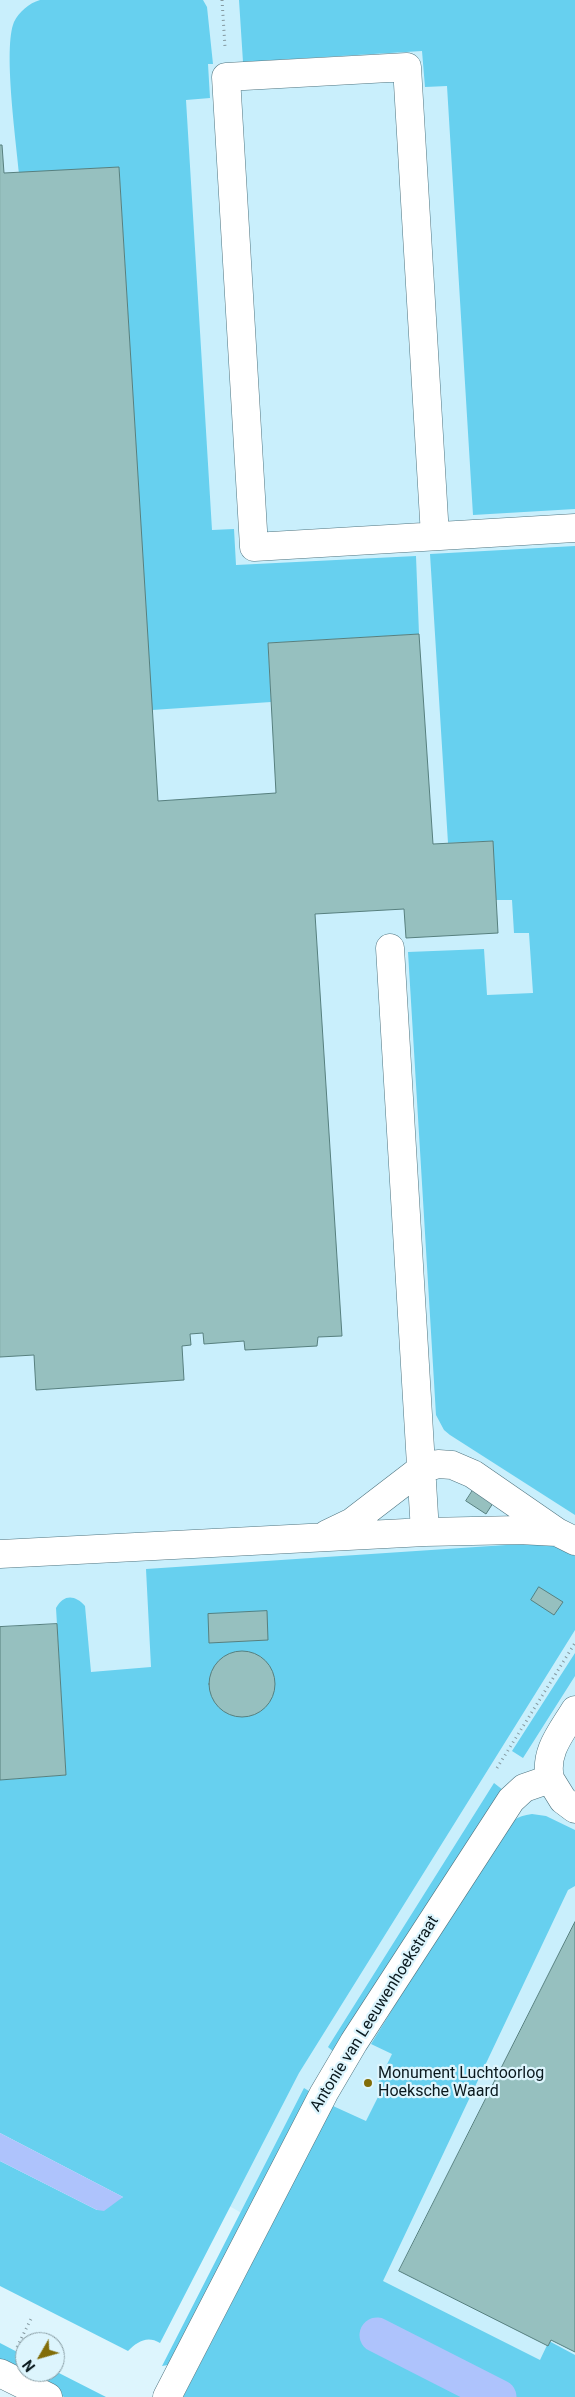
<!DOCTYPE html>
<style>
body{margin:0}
#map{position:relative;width:575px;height:2397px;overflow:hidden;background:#ddf5fd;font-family:Roboto,sans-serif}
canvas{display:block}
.north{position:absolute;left:15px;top:2332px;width:50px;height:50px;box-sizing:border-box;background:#ddf5fd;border:1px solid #899da4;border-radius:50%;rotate:232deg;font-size:14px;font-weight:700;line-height:20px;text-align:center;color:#0a191e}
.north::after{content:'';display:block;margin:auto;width:18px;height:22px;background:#826d08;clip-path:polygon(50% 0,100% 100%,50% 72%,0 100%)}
</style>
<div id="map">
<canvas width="575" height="2397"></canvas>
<div class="north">N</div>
</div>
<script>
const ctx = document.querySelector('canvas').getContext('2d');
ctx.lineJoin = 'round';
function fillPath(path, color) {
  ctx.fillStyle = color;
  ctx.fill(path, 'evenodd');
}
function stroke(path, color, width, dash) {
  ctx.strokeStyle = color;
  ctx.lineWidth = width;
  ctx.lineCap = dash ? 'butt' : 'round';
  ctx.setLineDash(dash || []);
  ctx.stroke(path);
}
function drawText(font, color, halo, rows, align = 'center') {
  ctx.font = font + ' Roboto,sans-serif';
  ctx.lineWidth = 4.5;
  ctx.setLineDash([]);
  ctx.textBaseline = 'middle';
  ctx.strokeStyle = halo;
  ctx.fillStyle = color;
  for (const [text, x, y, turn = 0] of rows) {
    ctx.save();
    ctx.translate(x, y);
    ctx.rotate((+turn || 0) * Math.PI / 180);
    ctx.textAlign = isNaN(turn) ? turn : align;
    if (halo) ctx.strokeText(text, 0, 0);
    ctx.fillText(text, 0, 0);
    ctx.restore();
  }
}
fillPath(new Path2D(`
 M0,0h575v2392l-207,-105 -248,-145 -120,-64z`), '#c9effc');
fillPath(new Path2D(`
 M40,0h163l4,7 6,57h-5l2,34 -24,2 26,430 22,-1 2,36 180,-9 3,78 -151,9 3,59 -119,8 -33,-543 -100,6c-3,-33 -16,-125 -5,-151 5,-10 15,-19 26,-22z
 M239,0h336v509l-102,6 -26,-429 -22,1 -3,-36 -179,11z
 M575,546v969l-125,-80 -6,-5 -8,-15 -28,-463 76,-3 3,46 46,-2 -4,-60h-15l-2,-33h-16l-4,-59 -44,2 -18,-289z
 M551,1542l24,14v74l-276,443 -139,270c-13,-8 -23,-1 -32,8l-128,-65v-125l97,49 26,-13 -123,-64v-353l66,-5 -10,-167c8,-14 19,-13 29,-2l6,66 60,-5 -5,-98z
 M575,1653v23l-52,82 -11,-7z
 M494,1783l9,7 -167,264 -8,-7z
 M532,1814l14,2 29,14v56l-7,4 -185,391 157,79 9,-19 26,14v42h-392l150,-291 33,15 13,-26 -2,-10 15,-31 -21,-10 129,-209c10,-13 16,-19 32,-21z
 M304,2088l10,6 -140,270 -12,2z
 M0,2343l25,13v16l30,-1 51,26h-42l-64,-32z`), '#67d0ef');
fillPath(new Path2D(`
 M0,2133l123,64 -19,14 -7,-1 -97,-49z`), '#aec3fc');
stroke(new Path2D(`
 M377,2335l122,62`), '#aec3fc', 35);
const building = new Path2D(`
 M0,145h2l2,28 115,-6 39,634 118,-8 -8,-150 151,-9 14,210 60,-3 5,92 -92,5 -2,-29 -89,5 27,422 -24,1 -1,9 -72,4 -1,-9 -40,3 -1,-11 -13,1 1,11 -9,1 2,34 -148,10 -2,-35 -34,2z
 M475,1487l20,13 -9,14 -20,-13z
 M539,1587l24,15 -9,13 -23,-15z
 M267,1611l1,29 -59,3 -1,-29z
 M57,1624l9,151 -66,5v-153z
 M209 1684a33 33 0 1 1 66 0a33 33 0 1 1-66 0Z
 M575,1922v430l-24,-12 -3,6 -149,-75z`);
fillPath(building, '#96c0bf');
stroke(building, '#57807f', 1);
const minor = new Path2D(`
 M435,536l-28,-469 -181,10 28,470c107,-6 214,-13 321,-19
 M390,948l35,584
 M327,1534l25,-12 69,-53 17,-5 14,1 21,9 84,58 18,9
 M0,1554l425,-22 94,-2 38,2
 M550,1779l13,21 12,9
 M0,2373l48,24
 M167,2397l157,-304 30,-51 157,-242 13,-12 26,-9c-6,-27 11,-46 25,-69`);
stroke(minor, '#507580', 29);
stroke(new Path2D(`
 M222,0l3,47
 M497,1768l78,-125
 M17,2347l15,-30`), '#8599a0', 3, [1, 4]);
stroke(minor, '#fff', 28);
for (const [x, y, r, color] of [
 [368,2083,5,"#826d08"]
]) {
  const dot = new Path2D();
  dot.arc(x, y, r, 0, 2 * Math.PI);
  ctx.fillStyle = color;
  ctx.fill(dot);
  stroke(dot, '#ddf5fd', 2);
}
drawText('16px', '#0a191e', '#ddf5fd', [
 ["Antonie van Leeuwenhoekstraat",375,2014,-58]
]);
drawText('16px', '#0a191e', '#ddf5fd', [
 ["Monument Luchtoorlog",378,2074],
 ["Hoeksche Waard",378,2092]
], 'left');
</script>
